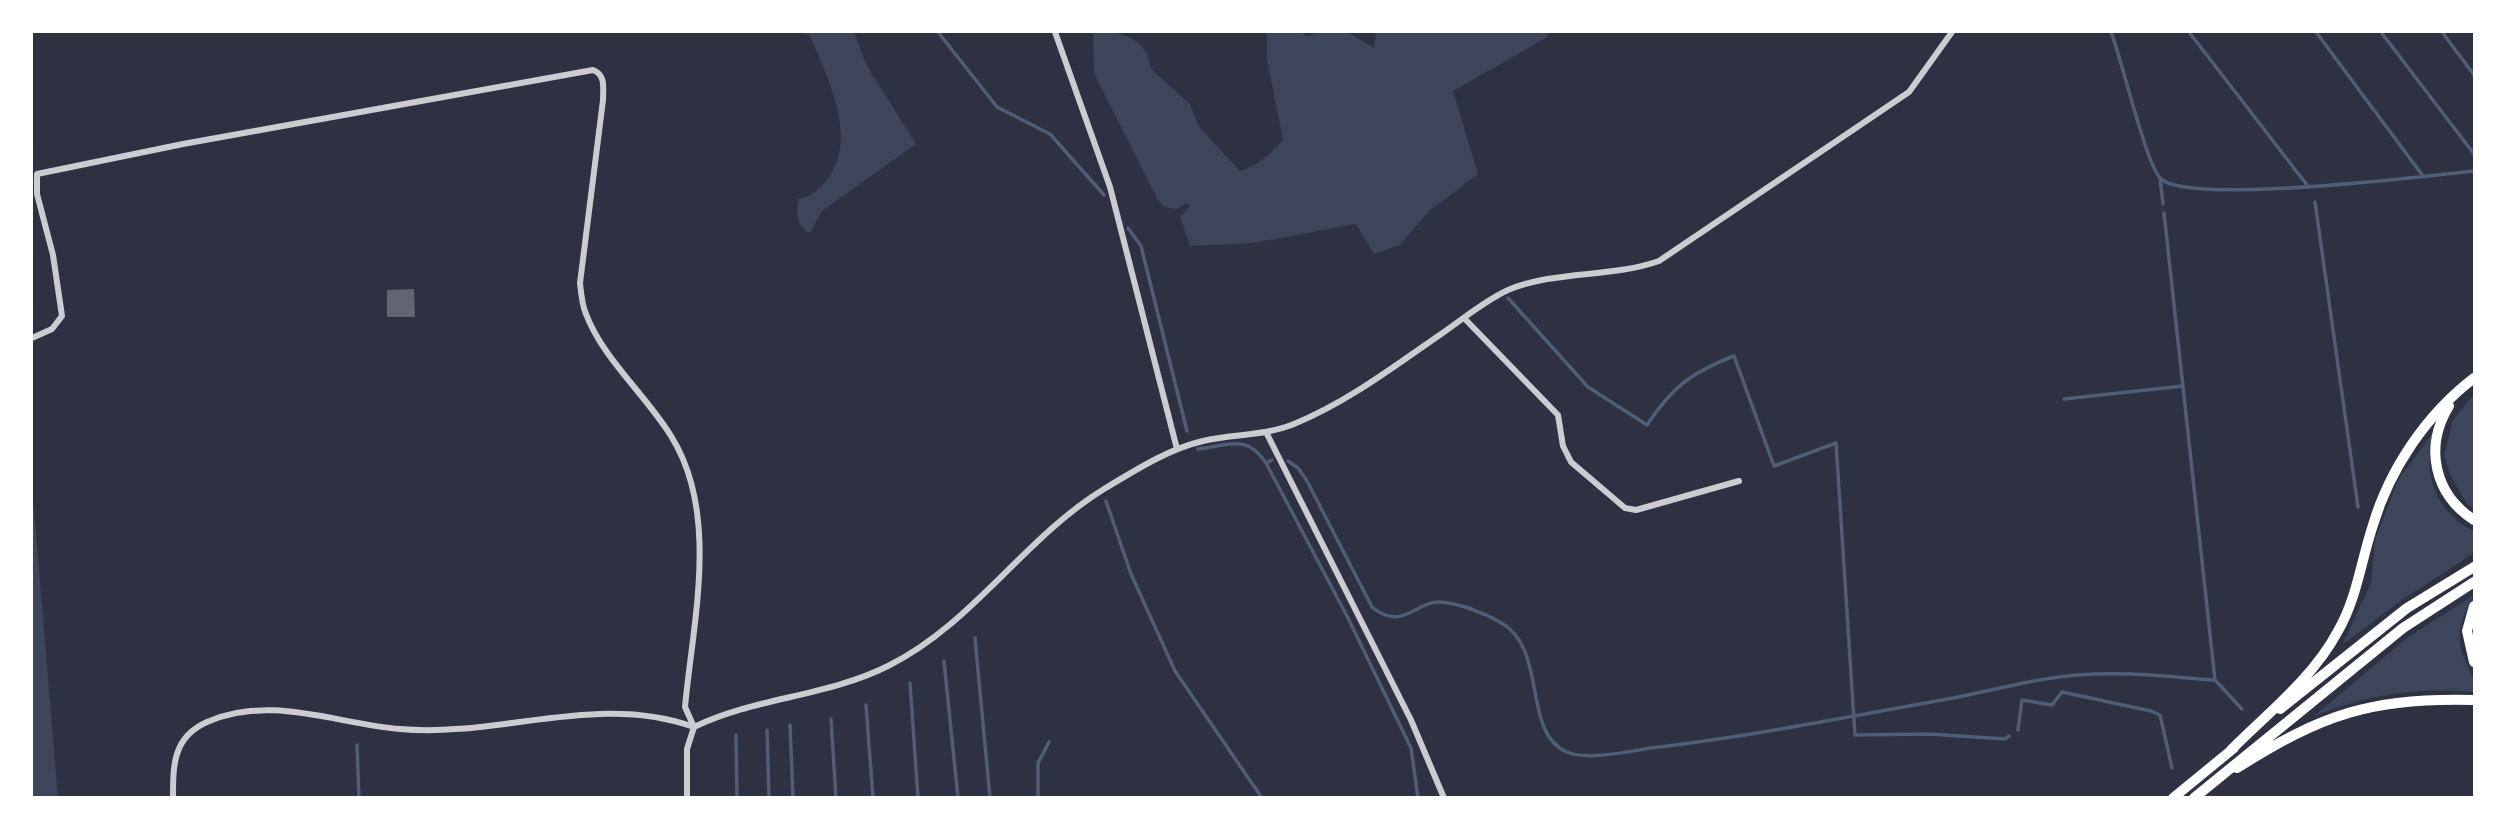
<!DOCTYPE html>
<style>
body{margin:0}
#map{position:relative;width:2506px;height:829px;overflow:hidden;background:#2d3142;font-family:"IBM Plex Serif",serif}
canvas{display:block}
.frame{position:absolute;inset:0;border:33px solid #fff;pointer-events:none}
</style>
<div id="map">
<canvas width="2506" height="829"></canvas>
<div class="frame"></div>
</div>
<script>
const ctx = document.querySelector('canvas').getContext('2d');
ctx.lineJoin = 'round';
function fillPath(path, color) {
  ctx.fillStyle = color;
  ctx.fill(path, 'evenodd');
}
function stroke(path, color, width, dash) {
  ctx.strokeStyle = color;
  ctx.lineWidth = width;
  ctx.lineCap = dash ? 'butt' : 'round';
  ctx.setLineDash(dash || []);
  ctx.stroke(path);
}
fillPath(new Path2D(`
 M803,32h51l13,34 49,78 -94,67 -12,22c-13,-5 -15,-22 -11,-34 14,-3 22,-11 30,-22 29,-40 -2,-101 -19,-141z
 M1093,32c29,-1 54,5 58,37l39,35 9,23 41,44c17,-5 31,-17 43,-31l-16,-81v-27h34l5,4 15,-4h26l27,16 2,-16h174l-4,6 -93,53 25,83 -49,37 -29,34 -26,9 -18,-30 -103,19 -63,3 -10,-29 10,-11 -4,-3 -9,6 -13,-2 -7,-9 -63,-125z
 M2474,394v115l-6,-4 -17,-28 -7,-22 9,-35z
 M2432,434c-8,41 2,77 42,97v22l-75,49 -57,43 29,-62 4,-43 23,-60z
 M32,504l2,5 24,288h-26z
 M2474,595c-12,21 -20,41 -9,65 5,13 10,17 9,32 -58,-5 -105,2 -160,24l93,-78z`), '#3c4559');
stroke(new Path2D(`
 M938,32l59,75 53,27 54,61
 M2111,32c11,28 34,129 49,146 25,28 267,-2 314,-7
 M2189,32l118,153
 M2316,32l107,144
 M2381,32l93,122
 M2442,32l32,43
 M2160,178l3,26
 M2315,202l43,305
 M2164,213l51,467 27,29
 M1128,228l13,18 46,185
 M1508,298l80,89 59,38c25,-38 45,-53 87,-69l40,110 62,-23 19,292 74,-1 76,5 4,-3
 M2064,399l119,-13
 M1198,449c32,-4 49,-15 68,14l82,155 63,130 7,50
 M1288,461l10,7 9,13 65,126c30,25 44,-6 68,-5 19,1 44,11 60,20 49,27 21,111 67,130 20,9 63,-1 84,-4 102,-12 202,-32 302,-50 41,-8 84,-20 125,-23 46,-4 92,2 137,5
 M1266,463l6,-3
 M1106,501l25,73 44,97 87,127
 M975,638l15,160
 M944,661l14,137
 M910,683l8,115
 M866,705l7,93
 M831,719l5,79
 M790,725l3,73
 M767,730l2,68
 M2018,730l4,-30 30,5 10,-13 89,19 9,4 12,53
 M736,735l1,63
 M357,745l2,53
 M1038,798v-35l11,-21`), '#4f5d75', 3.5);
fillPath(new Path2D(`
 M414,289l1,28h-28v-27z`), '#626471');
stroke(new Path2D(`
 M1055,32l55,155 67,262
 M1464,318l94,97 5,31 8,16 54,46 11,2 103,-29
 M32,338l20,-9 10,-13 -9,-61 -16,-61v-20l146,-30 410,-74c13,5 10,18 10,30l-23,183c1,10 2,22 6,31 17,45 60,81 85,122 49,78 22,185 14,271l9,20
 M1267,434l144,286 33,78
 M173,798c0,-33 0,-61 34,-76 62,-28 130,2 193,7 98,9 198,-37 294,-2 62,-30 132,-30 194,-61 85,-42 136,-128 216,-177 30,-18 64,-40 99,-48 31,-7 61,-5 91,-17 54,-22 102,-59 150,-92 20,-14 42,-32 64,-42 48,-20 103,-12 151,-29l250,-169 43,-60
 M687,798v-49l7,-22`), '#caccd0', 6);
stroke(new Path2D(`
 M2449,406c-25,41 -15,88 25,114
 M2474,606l-7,25 7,31
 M2280,709l127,-101 67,-41
 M2231,750c37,-37 82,-72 107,-119 19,-33 23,-70 35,-106 17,-57 54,-111 101,-147
 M2237,768c85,-54 136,-71 237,-68
 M2173,798l61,-50
 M2194,798l209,-170 71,-46`), '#fff', 10);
</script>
